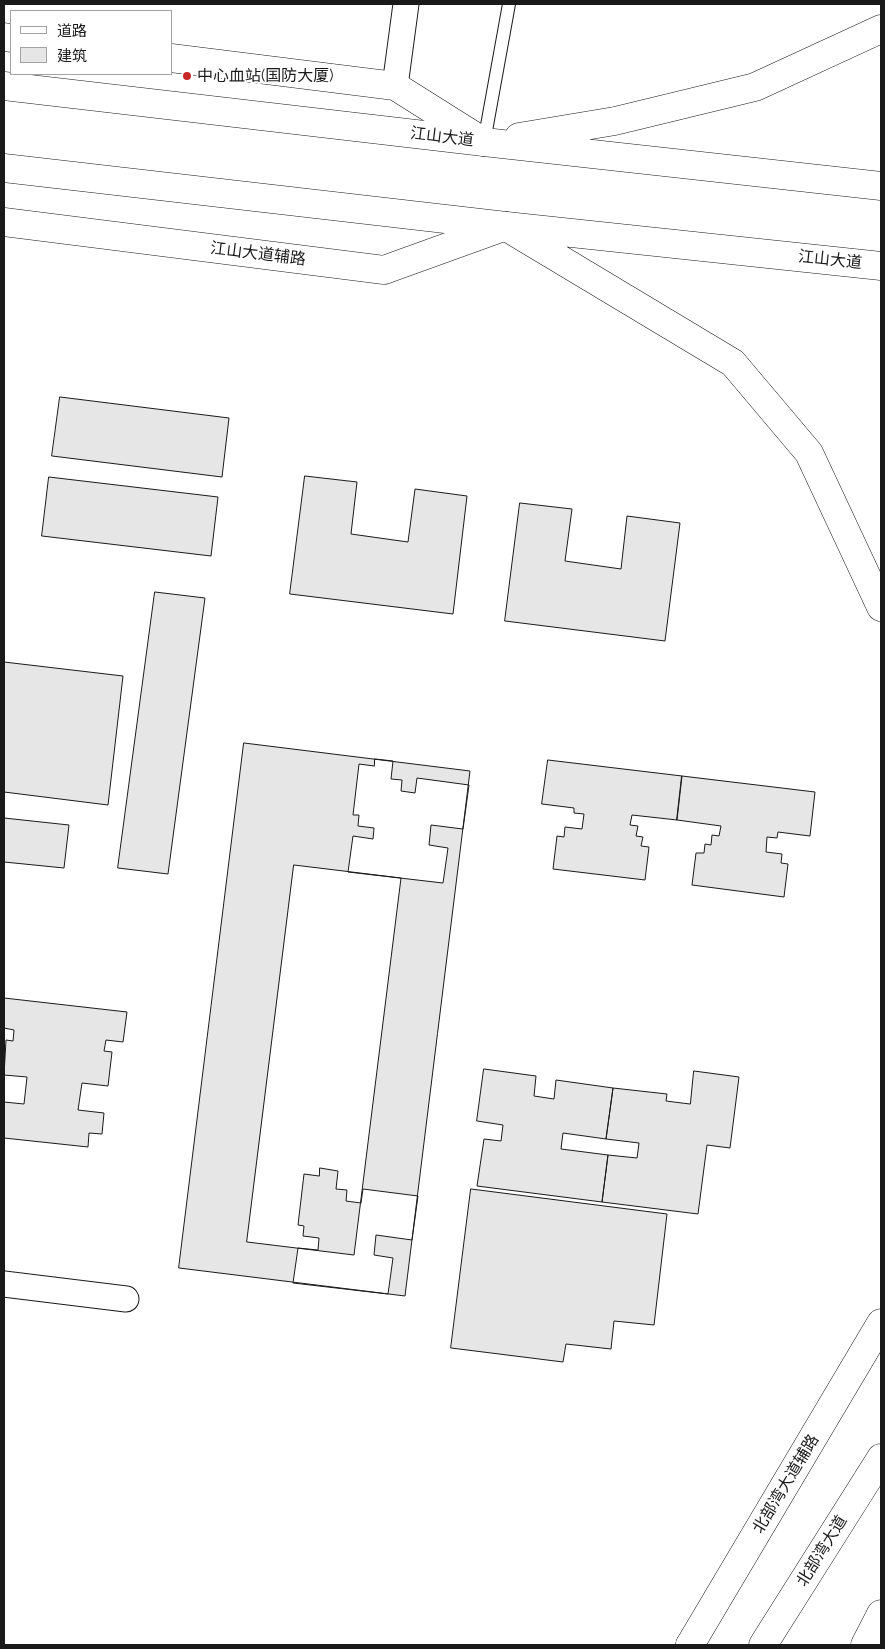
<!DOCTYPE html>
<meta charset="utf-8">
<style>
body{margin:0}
#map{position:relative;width:885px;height:1649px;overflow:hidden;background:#fff;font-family:Raleway,"Noto Sans SC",sans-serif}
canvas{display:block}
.frame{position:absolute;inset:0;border:5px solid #1a1a1a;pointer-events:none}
.legend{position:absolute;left:10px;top:10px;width:162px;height:65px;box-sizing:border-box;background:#fff;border:1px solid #a3a3a3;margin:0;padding:6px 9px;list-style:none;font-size:15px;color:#1a1a1a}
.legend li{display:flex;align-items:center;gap:10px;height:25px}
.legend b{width:25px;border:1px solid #a3a3a3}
</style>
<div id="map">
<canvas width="885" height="1649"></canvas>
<div class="frame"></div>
<ul class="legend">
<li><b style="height:6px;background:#fff"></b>道路</li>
<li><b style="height:14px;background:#e6e6e6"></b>建筑</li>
</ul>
</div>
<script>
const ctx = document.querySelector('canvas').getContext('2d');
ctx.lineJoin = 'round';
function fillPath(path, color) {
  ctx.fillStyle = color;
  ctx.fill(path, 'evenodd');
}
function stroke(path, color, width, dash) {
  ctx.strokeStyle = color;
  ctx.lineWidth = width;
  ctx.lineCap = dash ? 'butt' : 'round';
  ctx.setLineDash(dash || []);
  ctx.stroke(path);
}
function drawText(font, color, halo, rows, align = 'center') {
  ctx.font = font + ' Raleway,"Noto Sans SC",sans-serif';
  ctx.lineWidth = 4;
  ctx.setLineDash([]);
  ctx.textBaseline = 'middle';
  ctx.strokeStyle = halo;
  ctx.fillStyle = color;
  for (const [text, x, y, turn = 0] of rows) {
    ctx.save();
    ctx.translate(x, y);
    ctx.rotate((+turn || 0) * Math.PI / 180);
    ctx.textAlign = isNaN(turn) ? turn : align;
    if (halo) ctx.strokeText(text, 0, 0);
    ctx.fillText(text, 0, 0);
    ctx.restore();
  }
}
const building = new Path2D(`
 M60,397l169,21 -7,59 -170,-21z
 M305,476l52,6 -6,52 57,8 7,-53 52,7 -14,118 -163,-20z
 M49,477l169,20 -7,59 -169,-20z
 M520,503l52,6 -7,52 56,8 6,-53 53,7 -15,118 -160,-20z
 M155,592l50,6 -37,276 -50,-6z
 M4,662l119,14 -15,129 -104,-13z
 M244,743l226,28 -65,525 -226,-28zM294,865l107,13 -47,377 -107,-13z
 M375,759l18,2 -2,18 11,1 -1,11 14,2 2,-15 52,7 -6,44 -32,-4 -2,20 19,3 -5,35 -95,-11 5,-36 20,3 1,-11 -16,-2 1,-11h-6l6,-51 15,2z
 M548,760l134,16 -5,44 -45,-5 -2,10 8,1 -2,10 7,1 -2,9 8,1 -4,33 -92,-11 4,-33 7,1 1,-10 17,2 2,-15 -10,-1v-5l-32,-4z
 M682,776l133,16 -5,44 -32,-4 -1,6 -10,-1 -1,15 16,2 -1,9 7,1 -4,33 -92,-12 4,-32h8l1,-9 6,1 1,-10 7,1 2,-10 -44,-6z
 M4,818l65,7 -5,43 -60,-6z
 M4,998l123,14 -4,30 -17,-2 -2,11 8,1 -4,34 -26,-3 -4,27 26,3 -2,21 -13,-1 -1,14 -84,-9v-36l20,2 3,-27 -23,-2 2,-35 7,1 1,-11 -10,-2z
 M484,1069l52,7 -2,20 20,3 2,-19 57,8 -7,51 -43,-6 -2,16 47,6 -6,47 -125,-16 7,-47 17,2 2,-16 -26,-4z
 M694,1071l45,6 -9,71 -23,-3 -9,69 -96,-12 6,-47 29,3 2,-15 -33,-4 7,-51 54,6 -1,7 24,3z
 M320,1168l18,3 -2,18 11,1 -1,11 15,2 2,-14 55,7 -6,44 -36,-5 -2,20 19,3 -5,36 -95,-11 5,-35 20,2 1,-12 -16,-2 1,-10 -6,-1 6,-51 15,2z
 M471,1189l196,25 -13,111 -40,-4 -3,28 -45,-5 -3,18 -112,-14z`);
fillPath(building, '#e6e6e6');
stroke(building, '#1a1a1a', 1);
const service = new Path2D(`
 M484,142l25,-138`);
const minor = new Path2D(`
 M395,86l11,-82
 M4,1284l122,15`);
const tertiary = new Path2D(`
 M4,37l7,1
 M171,58l224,28 89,56
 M4,222l380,48 122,-44`);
const secondary = new Path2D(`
 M690,1645l191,-322`);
const trunk = new Path2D(`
 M4,86l480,56 397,44
 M519,137l96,-16 140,-34 126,-58
 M4,168l502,58 375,40
 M513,231l220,132 76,90 72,154
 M690,1645h1
 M763,1645l118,-187
 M865,1645l16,-31`);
stroke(service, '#1a1a1a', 14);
stroke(minor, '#1a1a1a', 27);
stroke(tertiary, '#1a1a1a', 29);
stroke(secondary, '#1a1a1a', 29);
stroke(trunk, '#1a1a1a', 29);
stroke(service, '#fff', 12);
stroke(minor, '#fff', 25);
stroke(tertiary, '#fff', 28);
stroke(secondary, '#fff', 28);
stroke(trunk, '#fff', 28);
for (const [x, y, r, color] of [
 [187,76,5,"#c62828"]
]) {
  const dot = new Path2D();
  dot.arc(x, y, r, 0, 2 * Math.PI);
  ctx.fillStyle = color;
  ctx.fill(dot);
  stroke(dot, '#fff', 2);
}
drawText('16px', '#1a1a1a', '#fff', [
 ["中心血站(国防大厦)",197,76]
], 'left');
drawText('16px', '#1a1a1a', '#fff', [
 ["江山大道",442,137,7],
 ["江山大道辅路",258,254,7],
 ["江山大道",830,260,6],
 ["北部湾大道辅路",786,1484,-59],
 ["北部湾大道",822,1551,-58]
]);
</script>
